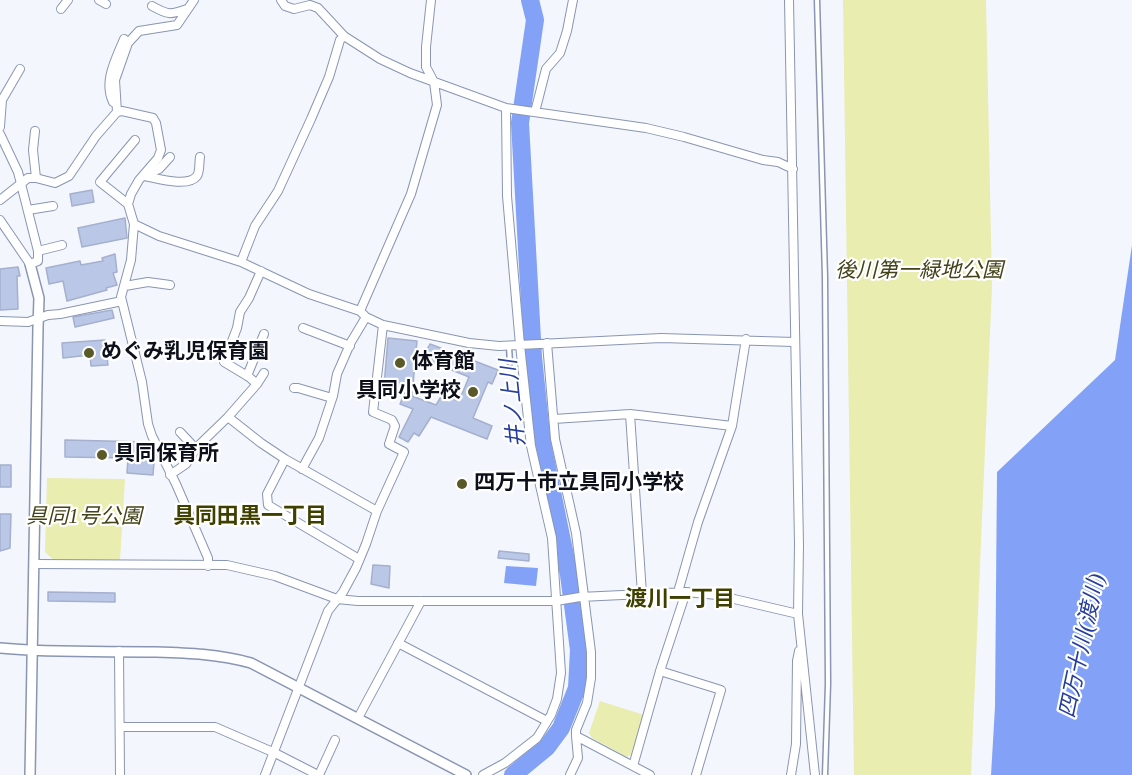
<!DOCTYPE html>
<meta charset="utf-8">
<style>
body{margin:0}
canvas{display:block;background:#f3f6fc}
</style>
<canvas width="1132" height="775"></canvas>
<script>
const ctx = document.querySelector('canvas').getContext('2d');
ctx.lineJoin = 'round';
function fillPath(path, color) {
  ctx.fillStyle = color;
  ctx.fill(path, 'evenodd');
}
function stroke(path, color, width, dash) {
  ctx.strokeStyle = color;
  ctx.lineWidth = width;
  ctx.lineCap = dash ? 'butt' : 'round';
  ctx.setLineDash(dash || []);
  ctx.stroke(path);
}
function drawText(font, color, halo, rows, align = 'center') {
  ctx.font = font + ' "Times New Roman","Noto Sans JP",serif';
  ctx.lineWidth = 4.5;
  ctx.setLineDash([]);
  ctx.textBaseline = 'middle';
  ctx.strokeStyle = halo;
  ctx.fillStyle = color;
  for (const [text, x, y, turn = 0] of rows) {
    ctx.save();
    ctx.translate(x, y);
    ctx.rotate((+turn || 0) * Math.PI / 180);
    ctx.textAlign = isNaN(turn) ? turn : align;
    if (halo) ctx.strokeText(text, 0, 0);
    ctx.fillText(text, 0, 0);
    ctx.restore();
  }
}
fillPath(new Path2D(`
 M843,0h143l6,286 -21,489h-117z
 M47,478l78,1 -5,81 -65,1 -10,-9z
 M600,701l44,14 -13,40 -4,2 -35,-19 -3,-5z`), '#e9edaf');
fillPath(new Path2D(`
 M1132,245v530h-141l4,-68 2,-235 118,-112z
 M506,566l32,2 -2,18 -32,-3z`), '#83a2f7');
stroke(new Path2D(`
 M513,775l34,-28 14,-19 16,-40 2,-38 -10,-75 -27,-132 -9,-86 -13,-234 15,-103 -5,-20`), '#83a2f7', 18);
const building = new Path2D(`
 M92,190l2,12 -22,4 -2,-12z
 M125,218l2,20 -45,9 -4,-19z
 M115,254l2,18 -4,1 4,12 -11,3 1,2 -40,11 -4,-20 -14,3 -3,-16 34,-7 1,4 22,-4 -1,-3z
 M18,267l2,9h-3l1,33 -18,1v-41z
 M112,310l2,8 -39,9 -2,-10z
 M388,338l29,3 -5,55 24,9 6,-10 17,6 10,-24 -47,-19 8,-14 68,26 -6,14 -4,-2 -15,36 19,8 -5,13 -56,-22 -12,19 -5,-3 -6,9 -9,-5 14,-28 -13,-5 7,-17 -23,-1z
 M105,340l3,25 -17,1 -1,-11 -27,3 -1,-15z
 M65,440l83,2v13h4v7h2l-1,13 -26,-2 1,-15 -63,-1z
 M0,465h11v22h-11z
 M0,514h11l-1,34 -10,3z
 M499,551l30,3v7l-31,-3z
 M373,565l17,1 -1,22 -18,-4z
 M48,592l67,1v9l-67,-1z`);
fillPath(building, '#bbc7e6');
stroke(building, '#a4b0ce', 1.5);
const service = new Path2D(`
 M817,0l8,277 3,407 -3,91
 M509,347l1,16`);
const minor = new Path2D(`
 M99,0l7,4
 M281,0l4,6 9,3 16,-4 8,3 26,28 36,23 30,14 96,35 140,20 38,9 79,23 15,2 15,7
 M789,0l10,544 -1,70 17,161
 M152,6c16,9 18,9 35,3
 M61,9l7,-9
 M113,102c-10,-21 3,-43 11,-63
 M117,112l-2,-32 13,-37 11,-12 38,-6 17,-25
 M535,112l11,-43 14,-16 7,-22 6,-31
 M0,127l2,-27 18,-31
 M35,131l-2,19 3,28
 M0,134l18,38 20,79v10l-8,3 -30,-44
 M145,175l14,-6 11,-12
 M144,176c12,2 44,12 53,0 3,-4 2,-14 3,-19
 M0,200l28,-22h8l19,5 14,-7 27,-40 21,-24 5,-1 31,7 3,5 5,27 -3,8 -19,22 -8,14 -3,10 6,20
 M128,204l-28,-22 35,-42
 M28,210l25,-4
 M38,251l24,-6
 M241,262l14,-36 23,-35 33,-72 18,-42 11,-37 4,-4
 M125,286l23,-4 22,3
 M360,311l51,-117 26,-89 -3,-23 -8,-15v-20l5,-47
 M366,317l17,8 86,18 30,3 162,-8 133,4
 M0,321l28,1 20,-7 12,-1 62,-13
 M303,328l47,18
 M547,343l8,96 21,94 15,119v26l-4,25 -11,27v6l74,39
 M247,376l17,-42
 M257,384l7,-11
 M294,388h4l34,10
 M630,414l12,180
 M228,417l33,26 24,16 92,52
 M554,419l76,-5 102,12
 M180,432l16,17
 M285,459l-18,35 1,11 91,54
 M170,475l16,-11 11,-17 31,-30 29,-33 -8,-7 -25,-15 13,-34 3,-16 9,-14 12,-27
 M34,564l193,1 48,11 62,23 21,2h198l24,-4 106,-5 31,3 81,19
 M208,566v-8l-32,-74 -24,-48 -4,-12 -6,-42 -21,-85 10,-37 3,-36 25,12 82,26 68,32 51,17 6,6 -15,25 -14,32 -4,22 -14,42 -17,31
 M678,592l20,-70 34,-96 14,-87
 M398,643l149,78
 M119,651l1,124
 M660,671l61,19 -25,85
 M358,718l63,-117
 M120,727h95l60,26 43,22
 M633,766l27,-95 26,-79
 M265,775l63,-164 15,-19 13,-24 10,-24 11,-33 27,-59 -15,-8 6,-18 -3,-6 -19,-8 10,-87
 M319,775l16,-35
 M483,775l22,-12 32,-25 14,-23 6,-16 4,-26 -9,-135 -21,-92 -11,-101 -13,-149 -1,-88
 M570,775l8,-17 -2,-22
 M791,775l5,-31 1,-83 2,-10`);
const tertiary = new Path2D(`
 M0,648c52,5 104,3 156,4 32,1 63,2 95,11l215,112
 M30,775l8,-448 1,-29 -9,-34`);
stroke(service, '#8995b2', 7);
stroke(minor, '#8995b2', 10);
stroke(tertiary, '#8995b2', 12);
stroke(service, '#fff', 4);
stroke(minor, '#fff', 8);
stroke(tertiary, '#fff', 9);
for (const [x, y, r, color] of [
 [89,353,6,"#595a28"],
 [400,363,6,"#595a28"],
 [473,392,6,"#595a28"],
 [102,455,6,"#595a28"],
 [462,484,6,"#595a28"]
]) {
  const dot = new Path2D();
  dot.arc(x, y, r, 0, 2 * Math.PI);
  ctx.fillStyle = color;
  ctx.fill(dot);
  stroke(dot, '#fff', 2);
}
drawText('italic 21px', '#424318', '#fff', [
 ["後川第一緑地公園",919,271],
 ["具同1号公園",84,517]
]);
drawText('bold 21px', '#0c101a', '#fff', [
 ["めぐみ乳児保育園",101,353],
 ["体育館",412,363],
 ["具同小学校",461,392,"right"],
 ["具同保育所",114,455],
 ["四万十市立具同小学校",474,484]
], 'left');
drawText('italic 22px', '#253d9c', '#fff', [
 ["井ノ上川",514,403,-96],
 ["四万十川(渡川)",1083,646,-78]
]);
drawText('bold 22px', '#3f4000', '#fff', [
 ["具同田黒一丁目",250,517],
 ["渡川一丁目",680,600]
]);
</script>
